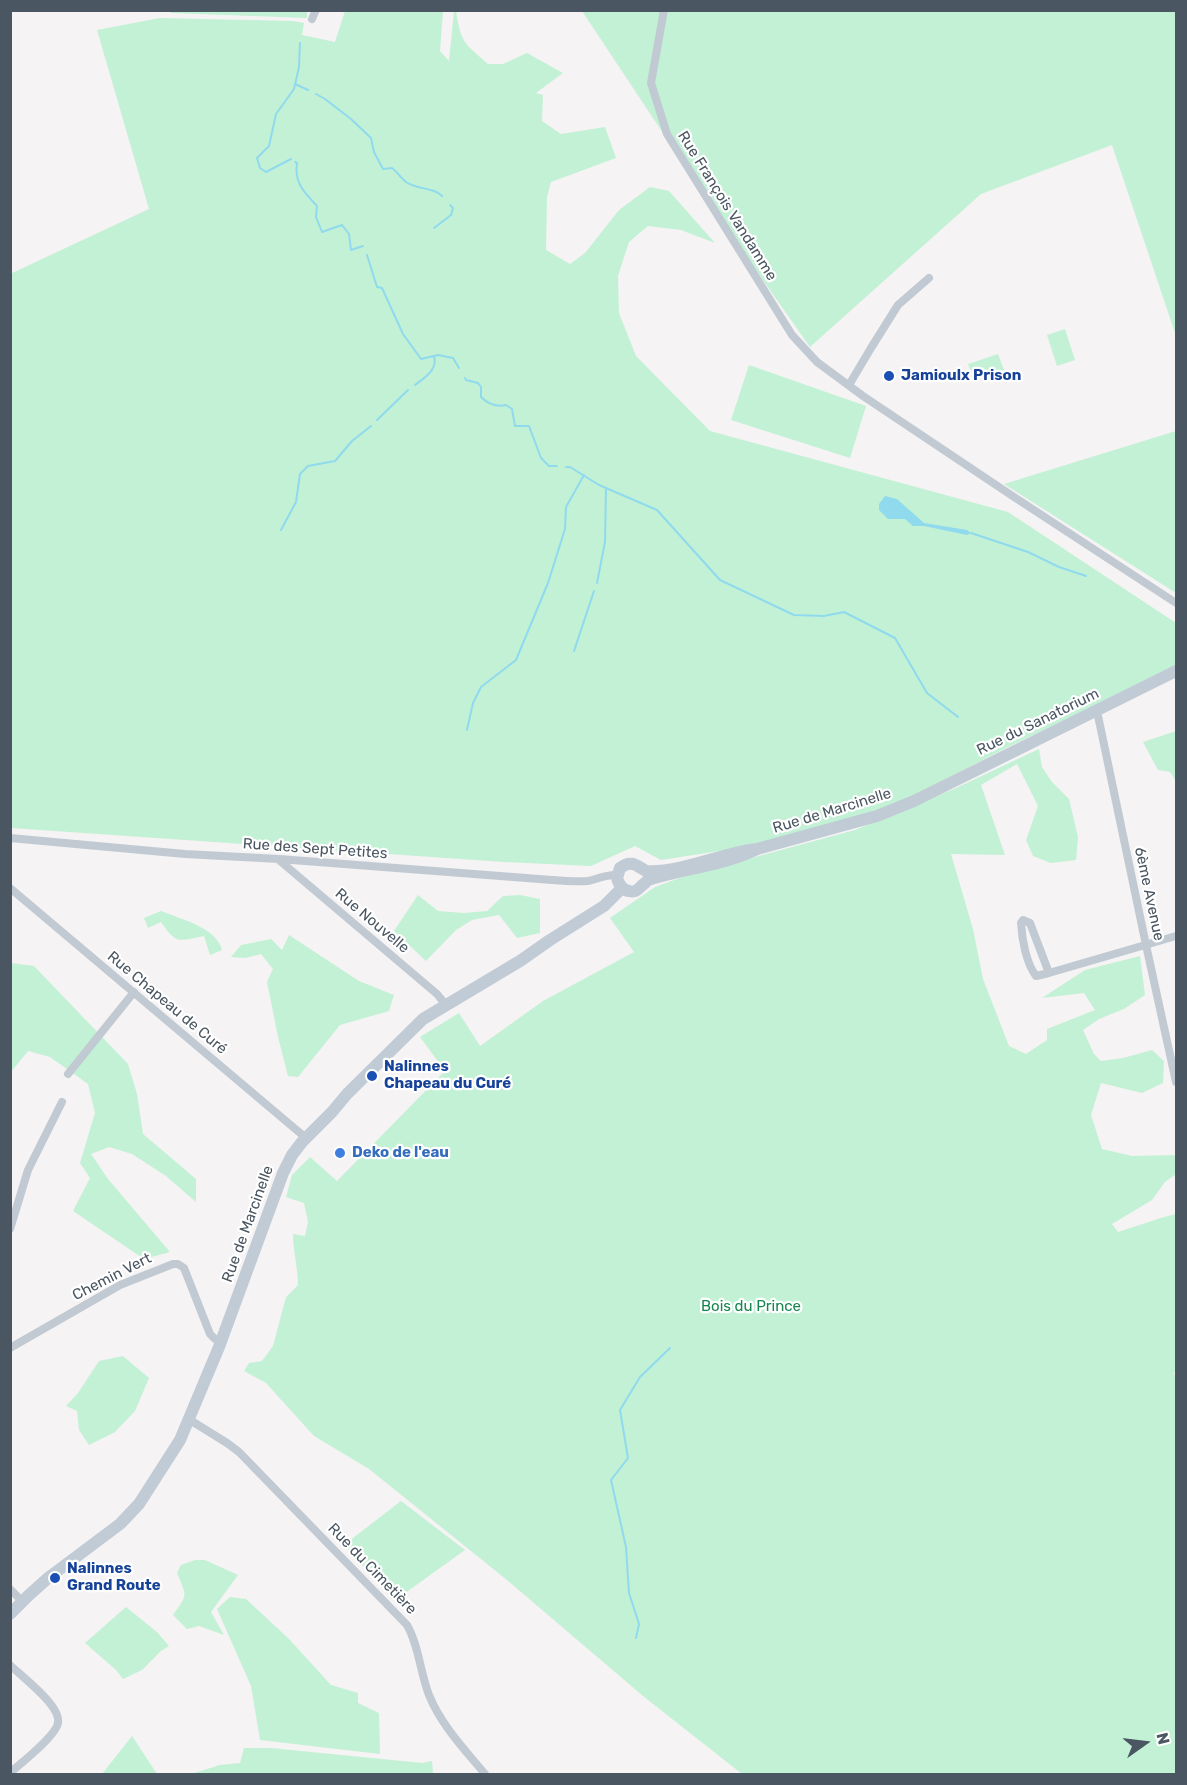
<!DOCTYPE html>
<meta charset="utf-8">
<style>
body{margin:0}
#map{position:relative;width:1187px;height:1785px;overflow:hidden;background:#f5f3f3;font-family:Rubik,sans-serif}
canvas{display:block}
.frame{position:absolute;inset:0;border:12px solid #4a5661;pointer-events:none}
.north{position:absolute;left:1115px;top:1713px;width:60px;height:60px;-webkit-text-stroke:4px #fff;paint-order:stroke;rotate:76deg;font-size:16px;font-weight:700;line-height:24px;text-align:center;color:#4a5661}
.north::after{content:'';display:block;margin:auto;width:21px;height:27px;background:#4a5661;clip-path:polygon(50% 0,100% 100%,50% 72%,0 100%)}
</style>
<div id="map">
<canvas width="1187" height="1785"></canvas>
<div class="frame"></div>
<div class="north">N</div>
</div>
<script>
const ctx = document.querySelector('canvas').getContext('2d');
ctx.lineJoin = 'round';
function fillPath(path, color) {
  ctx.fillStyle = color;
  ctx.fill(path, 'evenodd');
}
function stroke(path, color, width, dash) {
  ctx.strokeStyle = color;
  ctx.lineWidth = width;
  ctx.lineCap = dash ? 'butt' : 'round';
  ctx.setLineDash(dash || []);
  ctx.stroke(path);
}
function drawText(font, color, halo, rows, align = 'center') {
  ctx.font = font + ' Rubik,sans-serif';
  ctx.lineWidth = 4.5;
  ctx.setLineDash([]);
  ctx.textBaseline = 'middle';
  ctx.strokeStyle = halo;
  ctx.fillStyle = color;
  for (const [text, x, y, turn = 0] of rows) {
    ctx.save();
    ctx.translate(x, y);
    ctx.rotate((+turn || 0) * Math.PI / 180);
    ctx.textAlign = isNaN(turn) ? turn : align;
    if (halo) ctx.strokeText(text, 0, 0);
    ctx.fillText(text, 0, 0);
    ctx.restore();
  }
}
fillPath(new Path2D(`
 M170,11l137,-1v8l-136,-5z
 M345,11h98l-3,40 9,10 5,-50h2c5,32 8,32 32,53h15l24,-11 36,20 -27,20 7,2 -1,26 19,13 44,-7 11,31 -65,24 -4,15 -1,53 24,14 15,-11 34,-43 31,-23 19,4 46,52 -34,-13 -33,-4 -19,16 -11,34 1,37 17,43 74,75 298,81 168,111v44l-166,79 -119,61 -133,38 -97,15 -26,-14 -44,20 -87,-4 -493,-34 -1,-554 139,-65 -52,-179 63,-12 133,3 11,2 -2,12 33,7z
 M582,11h594v325l-64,-191 -131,49 -171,153 -86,-122z
 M1065,329l10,31 -18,6 -10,-31z
 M998,354l6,16 -30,10 -6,-16z
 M749,365l117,41 -16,52 -119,-38z
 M1176,431v162l-172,-109z
 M1176,731v50l-6,-9 -12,-2 -15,-28z
 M1039,749l3,18 10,15 17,17 9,38 -2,23 -25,3 -18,-7 -7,-16 12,-34 -21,-42 -36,21 24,70 -54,-1 22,75 10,50 26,67 17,8 21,-14v-11l48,-19 -11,-17 -42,5 43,-28 55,-14 5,39 -21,14 -25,10 -16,11 11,24 7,7 22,-3 29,-8 12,11 -1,22 -21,10 -41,-10 -10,32 11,34 30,7 44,-1v19l-11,8 -13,18 -40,24 6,8 46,-15 12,-3v156l-2,3 2,6v395h-434l-99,-78 -136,-116 -138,-111 -55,-33 -48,-53 -22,-12 5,-8 13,-2 11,-15 13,-49 12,-12c0,-17 -5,-34 -5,-51l12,2 3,-14 -4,-19 -18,-6 6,-22 18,-18 27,24 108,-110 -25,-34 39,-24 21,33 63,-45 91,-49 -24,-34 45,-31 30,-11 170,-46 101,-42z
 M418,895l20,16 26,2 23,-2 16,-15 17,-1 20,4v34l-23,5 -18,-23 -27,5 -16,10 -30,31 -32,-30z
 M161,911c20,8 56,17 61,39l-12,5 -6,-19c-26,5 -27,9 -43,-14l-13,6 -4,-10z
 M289,935l70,46 35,14 -5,16 -49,14 -42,52 -10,-1 -10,-39 -11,-55 6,-13 -12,-15 -16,4 -14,-1 10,-12 30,-6 11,11z
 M11,963l23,3 94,98 9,30 6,40 53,45v23l-30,-26 -34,-22 -23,-7 -18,7 17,25 62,73 -26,7 -71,-48 17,-33 -10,-15 15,-50 -7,-29 -38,-27 -22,-6 -17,21z
 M123,1356l26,22 -14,33 -20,21 -26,13 -10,-15 -2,-19 -11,-5 12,-13 21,-32z
 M401,1501l64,49 -71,51 -50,-56z
 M195,1560h10l33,15 -27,37 13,23 -25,-9 -12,3 -14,-14c15,-21 14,-18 4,-42l4,-8z
 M230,1597l16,2 43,40 42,46 27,8v10l21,10 1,41 -120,-14 -9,-54 -34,-77z
 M126,1607l31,25 12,14 -8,5 -19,19 -19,9 -7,-9 -31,-27z
 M132,1736l25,38h-55z
 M244,1748h27l151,15 10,-2 1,13h-242l29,-9 20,-2z`), '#c3f1d5');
fillPath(new Path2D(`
 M885,496l12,3 27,24 43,7 4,3 -4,2 -43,-9h-11l-8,-7h-17l-9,-9v-6z`), '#90daee');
stroke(new Path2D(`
 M295,84l13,6
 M316,94l9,5 26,20 20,19 3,14 9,17 9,-1c5,4 9,10 14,14 11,8 28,5 36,14
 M291,159l-25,13 -6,-4 -3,-10 12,-12 7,-32 18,-25 5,-22 1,-24
 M295,162l2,1c-3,20 7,29 20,43l-1,11 6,15 20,-7 7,9 2,16 12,-4
 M434,228l17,-13 2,-7 -3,-3
 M367,255l10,32 5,1 21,46 18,25 17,-4 15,3 6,10
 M465,378l1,2 12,3 3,4v10c7,7 16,10 25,8l6,4 3,17h14l12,32 8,8h8
 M415,385c10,-8 23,-15 19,-29
 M377,420l31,-30
 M566,467h4l29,18 58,25 63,70 74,35 30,1 20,-4 51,26 32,55 31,24
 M281,530l15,-28 4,-28 8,-8 27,-5 17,-20 19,-15
 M971,533l57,19 31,15 27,9
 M597,583l8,-41 1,-54
 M574,651l20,-60
 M467,730l6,-27 8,-16 35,-27 32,-77 17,-54 1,-22 18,-32
 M636,1638l3,-14 -10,-31 -3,-46 -15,-67 17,-22 -8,-48 20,-33 30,-29`), '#90daee', 2);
stroke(new Path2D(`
 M664,10l-13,73 16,51 125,201 25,27 46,34 148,99 165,108
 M312,19l4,-9
 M849,385l22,-37 27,-43 31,-27
 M1097,711l49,234 30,137
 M10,838l175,16 94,5 273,21c12,1 24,2 36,1 10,-2 18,-7 29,-6
 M279,860l158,134 9,11
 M10,888l296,250
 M1049,973l-19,-50 -7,-3 -2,3c1,16 5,40 15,53l13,-3 127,-37
 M68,1074l66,-82
 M10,1229l18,-59 34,-68
 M10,1348l110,-63 53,-21h5l6,4 26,66 5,5 6,2
 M190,1420l37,23 12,9 168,173c12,21 13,47 22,70 12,30 36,55 56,79
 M10,1589l12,12
 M10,1665c12,12 56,44 47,61 -6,14 -35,36 -47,47`), '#c1cad2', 8);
stroke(new Path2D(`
 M757,849c-31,15 -66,19 -99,28 -4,1 -11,3 -13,6 -6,4 -7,10 -16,8 -7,-1 -10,-6 -12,-13l3,-10c11,-9 17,-2 26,3 36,2 75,-18 111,-22l120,-33 37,-15 262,-130
 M10,1614l19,-19 19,-17 72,-54 19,-20 41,-64 39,-93 64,-174 9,-18 10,-13 30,-30 15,-18 76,-75 97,-58 30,-21 54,-34 18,-18`), '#c1cbd6', 12);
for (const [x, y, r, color] of [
 [889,376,6,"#1a4fb4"],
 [372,1076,6,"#1a4fb4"],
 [340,1153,6,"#3f7fe0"],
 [55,1578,6,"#1a4fb4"]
]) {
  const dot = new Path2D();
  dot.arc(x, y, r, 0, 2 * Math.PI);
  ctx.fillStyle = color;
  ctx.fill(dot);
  stroke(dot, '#fff', 2);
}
drawText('15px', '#4a5661', '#fff', [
 ["Rue François Vandamme",727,206,58],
 ["Rue du Sanatorium",1038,722,-26],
 ["Rue de Marcinelle",832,811,-17],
 ["Rue des Sept Petites",315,849,4],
 ["6ème Avenue",1149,894,78],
 ["Rue Nouvelle",372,921,40],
 ["Rue Chapeau de Curé",167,1003,40],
 ["Rue de Marcinelle",248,1224,-70],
 ["Chemin Vert",112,1277,-27],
 ["Rue du Cimetière",372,1569,46]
]);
drawText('bold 15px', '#164399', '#fff', [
 ["Jamioulx Prison",901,376],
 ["Nalinnes",384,1067],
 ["Chapeau du Curé",384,1084],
 ["Nalinnes",67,1569],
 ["Grand Route",67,1586]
], 'left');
drawText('bold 15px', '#366cbe', '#fff', [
 ["Deko de l'eau",352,1153]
], 'left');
drawText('15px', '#17864f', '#fff', [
 ["Bois du Prince",751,1307]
]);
</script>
